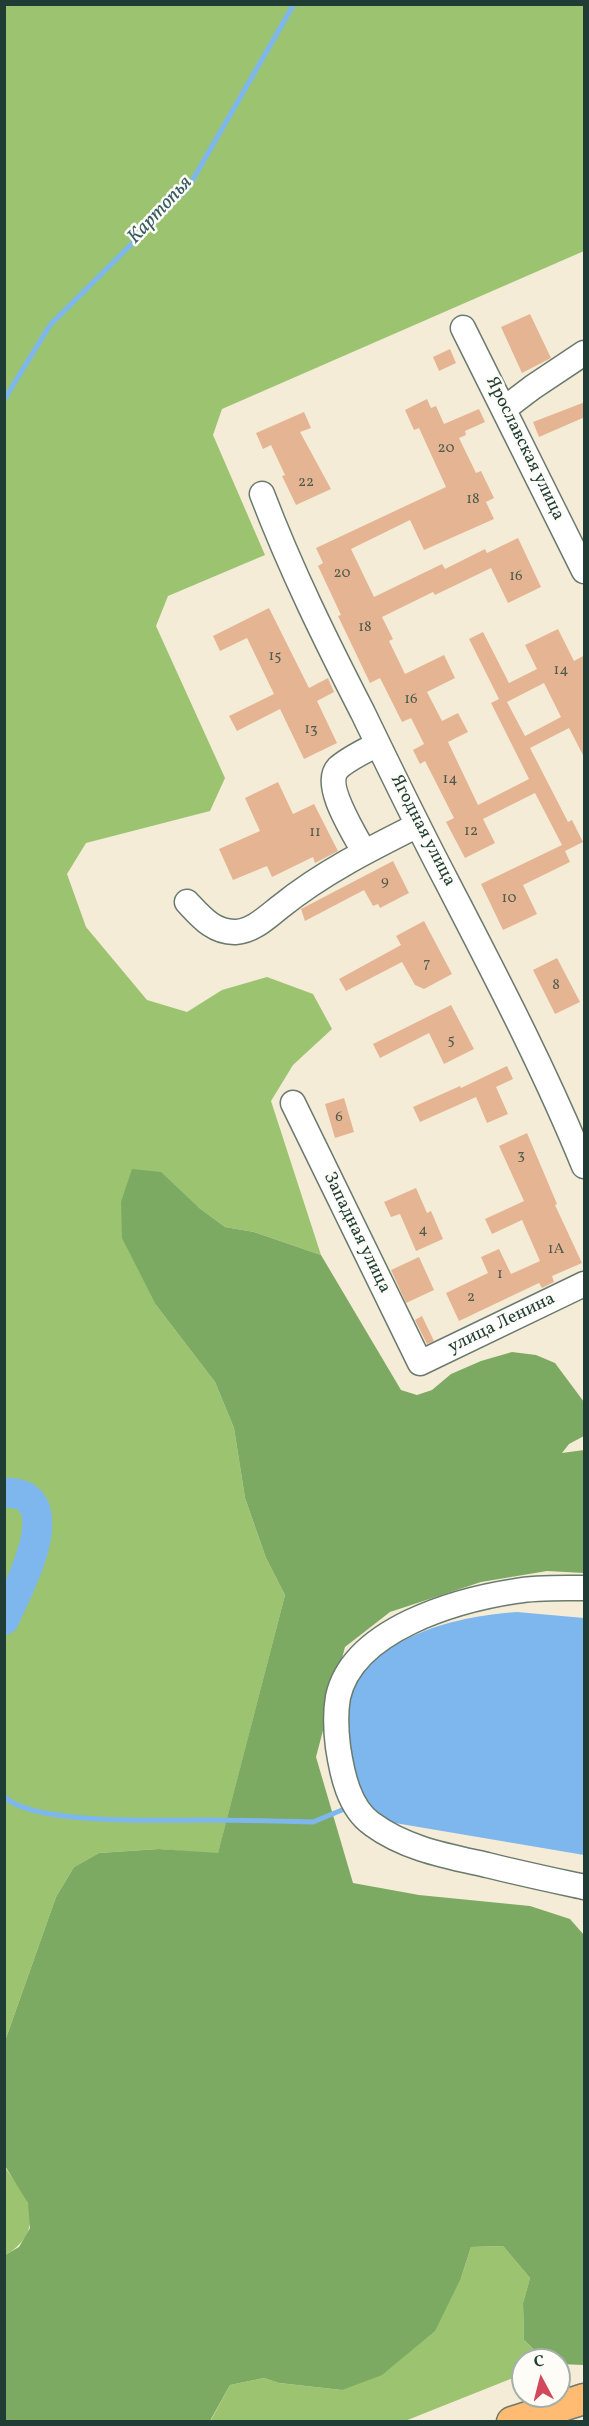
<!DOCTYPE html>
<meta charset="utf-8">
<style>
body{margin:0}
#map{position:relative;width:589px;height:2426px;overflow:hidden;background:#f4ecd7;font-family:Vollkorn,serif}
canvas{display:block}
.frame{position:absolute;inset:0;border:6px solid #1f3d34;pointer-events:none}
.north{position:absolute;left:511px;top:2348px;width:60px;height:60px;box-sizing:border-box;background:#fdfcf7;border:2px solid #a4b0a9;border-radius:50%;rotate:353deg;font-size:16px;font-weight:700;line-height:24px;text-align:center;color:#1f3d34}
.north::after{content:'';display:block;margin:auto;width:21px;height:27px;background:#d1495b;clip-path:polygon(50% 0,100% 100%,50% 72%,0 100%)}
</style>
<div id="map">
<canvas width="589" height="2426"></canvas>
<div class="frame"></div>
<div class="north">С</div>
</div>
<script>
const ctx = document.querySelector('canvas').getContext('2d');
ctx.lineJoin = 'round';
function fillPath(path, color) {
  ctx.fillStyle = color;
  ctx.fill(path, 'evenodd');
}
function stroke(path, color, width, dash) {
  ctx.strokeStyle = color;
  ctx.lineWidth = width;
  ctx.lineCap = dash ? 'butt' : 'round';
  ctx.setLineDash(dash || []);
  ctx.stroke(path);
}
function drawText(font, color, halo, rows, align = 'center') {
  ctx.font = font + ' Vollkorn,serif';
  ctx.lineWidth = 5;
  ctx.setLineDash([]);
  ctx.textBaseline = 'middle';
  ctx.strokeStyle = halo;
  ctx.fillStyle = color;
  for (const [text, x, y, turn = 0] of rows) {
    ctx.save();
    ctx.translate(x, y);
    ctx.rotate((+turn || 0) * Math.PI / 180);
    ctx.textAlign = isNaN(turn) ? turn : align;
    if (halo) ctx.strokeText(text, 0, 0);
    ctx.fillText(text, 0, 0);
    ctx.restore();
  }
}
fillPath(new Path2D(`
 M5,5h579v246l-362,158 -9,26 52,120 -97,41 -12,30 69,152 -15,33 -124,32 -19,31 19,53 61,73 40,12 35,-22 45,-13 46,17 19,35 -39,36 -22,36 50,154 -67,-23 -29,-5 -27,-20 -42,98 59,77 19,46 11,70 21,60 19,37 -67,259 -59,-5 -60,4 -25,14 -18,30 -51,144z
 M4,2166c8,12 20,25 24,37 8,24 -4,42 -23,52z
 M503,2246l27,32 -7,25 1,37 21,20h-22v14l-118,47 -195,1 20,-37 34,-7 15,5 63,7 119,-112 10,-31z`), '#9cc470');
fillPath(new Path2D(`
 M132,1169l29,3 37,35 27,20 29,5 67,23 80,135 16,5 15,-5 19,-16 30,-13 31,-9 24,3 19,8 29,39v34l-15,8 -7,9 22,-3v123l-37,-2 -66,11 -91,30 -45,35 -29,110 37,126 66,12 111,11 40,13 14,16v430l-25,-1v-4h-14l-21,-20 -1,-37 7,-25 -27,-32 -32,1 -10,31 -26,53 -53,44 -40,15 -63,-7 -15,-5 -34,7 -20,36h-205v-166l14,-8 11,-19 -2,-25 -23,-37v-125l51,-144 18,-30 25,-14 60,-4 59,4 67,-258 -19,-37 -21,-60 -11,-70 -19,-46 -59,-77 -34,-67 -1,-36z`), '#7daa62');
fillPath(new Path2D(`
 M517,1612l67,6v237l-189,-32c-7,-3 -15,-6 -21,-10 -16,-11 -24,-39 -25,-57 -1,-13 -5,-29 -3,-41 10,-76 108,-99 171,-103z`), '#7db7ee');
stroke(new Path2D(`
 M4,400l46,-75 138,-137 106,-184
 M4,1796c26,29 157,24 198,24 37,0 74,1 111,2l29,-12`), '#7db7ee', 5);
stroke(new Path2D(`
 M4,1492c7,1 18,2 23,6 29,23 -11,95 -23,122`), '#7db7ee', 30);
fillPath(new Path2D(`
 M530,314l21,44 -29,15 -21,-46z
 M450,349l6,14 -17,8 -6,-14z
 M427,399l4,9 5,-2 8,18 35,-15 6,13 -20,9 1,4 -7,3 17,35 5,-2 13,27 -8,4 8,17 -70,31 -14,-30 -59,29 23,48 68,-33 3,5 40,-20 2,4 31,-15 23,49 -33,16 -17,-35 -56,27 -2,-3 -51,25 11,22 -4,2 16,33 39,-19 11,23 -28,14 15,29 16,-8 10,19 -20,10 30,63 51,-26 -38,-76 8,-4 -30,-60 14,-7 26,51 28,-14 -12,-24 33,-16 16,32 11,-6v104l-16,-31 -39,20 38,74 4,-2 11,22 -18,9 5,11 -47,23 14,29 -34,16 -22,-46 81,-39 -27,-52 -52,26 12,24 -30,15 -19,-36 8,-4 -29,-57 -5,3 -7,-14 11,-6 -13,-26 -9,4 -22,-44 -10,5 -32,-67 3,-1 -23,-49 5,-3 -7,-15 130,-61 -27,-59 -5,2 -9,-20zM544,683l17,34 -36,19 -18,-34z
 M585,402v15l-46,20 -6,-15z
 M304,412l7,16 -11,4 31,57 -35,16 -14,-29 3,-1 -14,-30 -8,4 -7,-16z
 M269,608l40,80 19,-10 6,14 -17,9 20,42 -33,16 -24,-50 -43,22 -8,-15 45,-22 -27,-56 -27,13 -7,-15z
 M278,782l15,32 21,-10 24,47 -23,12 -2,-6 -41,20 -5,-11 -34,14 -14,-31 41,-18 -15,-33z
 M393,861l16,32 -29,15 -2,-4 -5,2 -9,-16 -59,31 -4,-12z
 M424,921l28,53 -28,15 -9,-4 -13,-23 -56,29 -7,-12 62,-34 -5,-9z
 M557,958l23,44 -25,12 -22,-44z
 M451,1005l23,44 -30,15 -15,-31 -49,25 -7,-14z
 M507,1066l6,13 -17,8 12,27 -21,9 -11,-26 -56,25 -7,-15 47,-21 1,2z
 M344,1098l10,34 -19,6 -10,-34z
 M527,1133l30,71 -2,1 27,58 -30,13 2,6 -12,6 -3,-5 -80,38 -13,-28 42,-20 -7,-16 18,-8 12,25 29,-13 -18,-41 -30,14 -7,-15 39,-18 -25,-55z
 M416,1188l11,25 4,-2 12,28 -27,12 -16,-37 -9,3 -7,-15z
 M419,1257l15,33 -28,13 -15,-33z
 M422,1316l12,25 -7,3 -12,-24z`), '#e5b593');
const minor = new Path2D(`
 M463,328l121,243
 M504,409l29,-22 51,-34
 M262,494c29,76 64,147 101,219 27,56 54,112 83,167 49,95 98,188 138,286
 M364,852c-9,-18 -42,-67 -26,-84 11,-10 27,-17 40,-24
 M187,902c14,15 27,31 49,30 17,-1 31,-15 44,-25 42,-34 90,-58 138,-82
 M293,1103l127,260 164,-79
 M584,1588c-22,0 -46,-1 -68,3 -59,9 -163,38 -178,106 -3,17 -2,34 0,50 4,27 11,61 34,77 34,25 75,32 115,41 32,8 65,15 97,22`);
const major = new Path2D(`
 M512,2422l72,-23`);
stroke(minor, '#6a7a6d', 27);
stroke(major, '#6a7a6d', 33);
stroke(minor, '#fff', 24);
stroke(major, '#ffbb71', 30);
drawText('15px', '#505b4c', null, [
 ["20",446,449],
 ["22",306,483],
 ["18",473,500],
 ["20",342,574],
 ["16",516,577],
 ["18",365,628],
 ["15",275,657],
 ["14",561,671],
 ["16",411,700],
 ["13",311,730],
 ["14",450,780],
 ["12",471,832],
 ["11",315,833],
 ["9",385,882],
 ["10",509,899],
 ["7",427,964],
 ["8",556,986],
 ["5",451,1041],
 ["6",339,1118],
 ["3",521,1156],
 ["4",423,1231],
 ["1А",556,1250],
 ["1",500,1275],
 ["2",471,1298]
]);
drawText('18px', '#1f3d34', '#fdfcf7', [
 ["Ярославская улица",524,449,64],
 ["Ягодная улица",422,831,63],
 ["Западная улица",356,1233,64],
 ["улица Ленина",502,1324,-26]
]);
drawText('italic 20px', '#365c62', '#fdfcf7', [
 ["Картопья",161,211,-47]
]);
</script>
